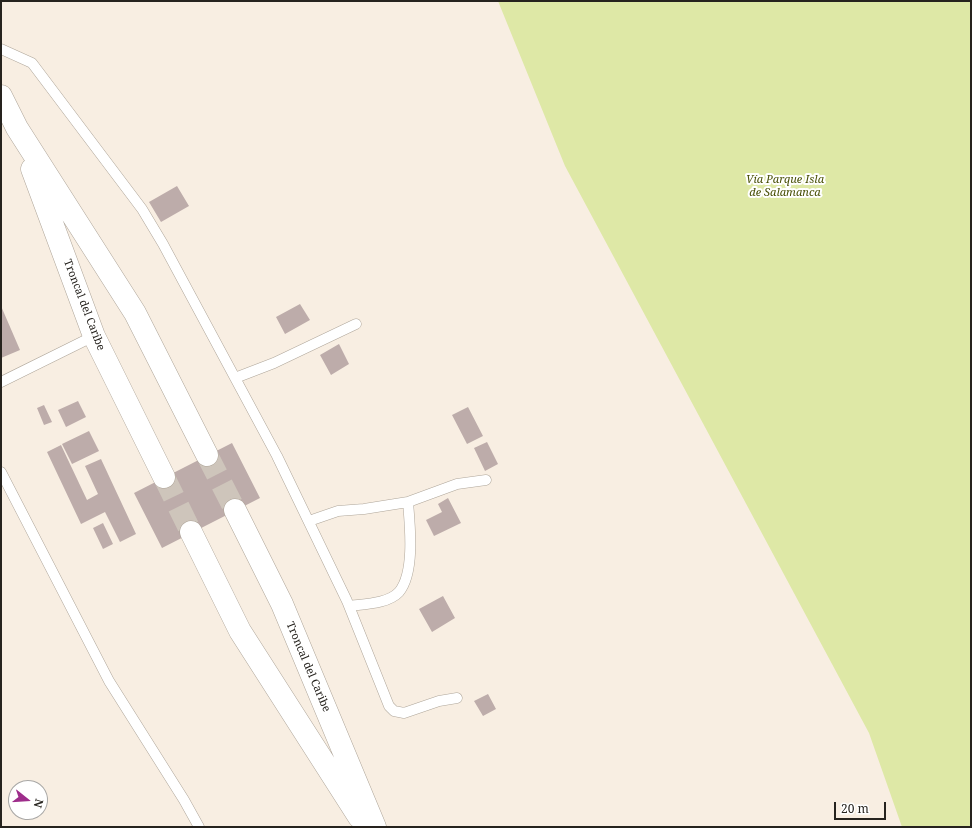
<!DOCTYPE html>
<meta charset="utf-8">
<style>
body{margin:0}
#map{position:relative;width:972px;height:828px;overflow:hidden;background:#f8eee2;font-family:"Noto Serif",serif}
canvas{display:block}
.frame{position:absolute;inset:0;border:2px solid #26231e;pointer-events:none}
.north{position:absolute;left:8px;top:780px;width:40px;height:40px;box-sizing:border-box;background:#fff;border:1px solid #a8a7a5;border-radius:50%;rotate:107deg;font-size:11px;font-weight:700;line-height:16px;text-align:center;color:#26231e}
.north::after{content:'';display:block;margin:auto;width:14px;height:18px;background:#9e2d8b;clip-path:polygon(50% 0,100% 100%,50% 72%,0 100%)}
.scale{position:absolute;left:834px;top:802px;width:52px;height:18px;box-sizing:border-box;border:2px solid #26231e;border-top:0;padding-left:5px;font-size:12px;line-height:14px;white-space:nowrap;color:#26231e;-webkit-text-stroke:3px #fff;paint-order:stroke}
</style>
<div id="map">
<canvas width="972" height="828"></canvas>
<div class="frame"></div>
<div class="north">N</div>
<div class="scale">20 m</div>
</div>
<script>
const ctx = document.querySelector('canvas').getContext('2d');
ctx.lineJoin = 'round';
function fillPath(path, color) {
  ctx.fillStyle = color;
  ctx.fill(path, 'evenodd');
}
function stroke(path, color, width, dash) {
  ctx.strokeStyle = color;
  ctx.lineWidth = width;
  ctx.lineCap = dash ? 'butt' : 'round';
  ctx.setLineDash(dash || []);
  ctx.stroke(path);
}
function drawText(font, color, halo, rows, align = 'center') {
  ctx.font = font + ' "Noto Serif",serif';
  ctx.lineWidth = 4;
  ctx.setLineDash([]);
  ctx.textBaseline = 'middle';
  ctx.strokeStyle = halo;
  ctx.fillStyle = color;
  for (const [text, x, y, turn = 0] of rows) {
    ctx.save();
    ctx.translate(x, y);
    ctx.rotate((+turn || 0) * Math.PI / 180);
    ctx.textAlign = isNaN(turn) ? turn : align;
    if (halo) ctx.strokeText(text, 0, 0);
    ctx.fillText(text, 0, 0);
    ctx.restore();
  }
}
fillPath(new Path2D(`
 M498,1h473v826h-69l-33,-94 -304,-567z`), '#dee8a6');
fillPath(new Path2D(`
 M177,186l12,20 -28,16 -12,-20z
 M300,304l10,16 -25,14 -9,-17z
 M1,306l19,44 -19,8z
 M339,344l10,20 -18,11 -11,-20z
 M78,401l8,16 -20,10 -8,-17z
 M44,405l8,17 -8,3 -7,-17z
 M468,407l15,29 -16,8 -15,-29z
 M89,431l10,20 -27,13 -10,-20z
 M487,442l11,22 -13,7 -11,-23z
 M232,443l28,55 -98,50 -28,-55z
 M61,445l26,55 11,-6 -13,-28 16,-7 35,75 -16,8 -15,-30 -24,12 -34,-72z
 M448,498l13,25 -27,13 -8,-16 16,-8 -4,-8z
 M103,523l10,21 -10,5 -10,-21z
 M443,596l12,22 -23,14 -13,-23z
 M488,694l8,15 -13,7 -9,-15z`), '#bdacaa');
stroke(new Path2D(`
 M207,455l28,55
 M164,477l27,55`), '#cec5bb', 22, [22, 11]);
const service = new Path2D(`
 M1,49l31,14 110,146 21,35 114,212 70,145 42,105 5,5 10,2 35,-12 18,-3
 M235,378l39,-15 82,-39
 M1,382l93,-46
 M1,472l108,209 75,119 15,27
 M309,521l29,-10 26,-2 44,-7 49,-18 29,-4
 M349,606c14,-2 39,-2 50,-14 16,-19 11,-66 9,-90`);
const trunk = new Path2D(`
 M1,96l16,32 118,185 72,142
 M32,169l62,167 70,141
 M235,510l47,94 93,223
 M191,532l49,99 119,186`);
stroke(service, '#aea599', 11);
stroke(trunk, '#aea599', 23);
stroke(service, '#fff', 10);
stroke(trunk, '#fff', 22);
drawText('italic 11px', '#484f05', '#fff', [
 ["Vía Parque Isla",785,180],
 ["de Salamanca",785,193]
]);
drawText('11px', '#26231e', '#fff', [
 ["Troncal del Caribe",84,305,69],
 ["Troncal del Caribe",308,667,67]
]);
</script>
